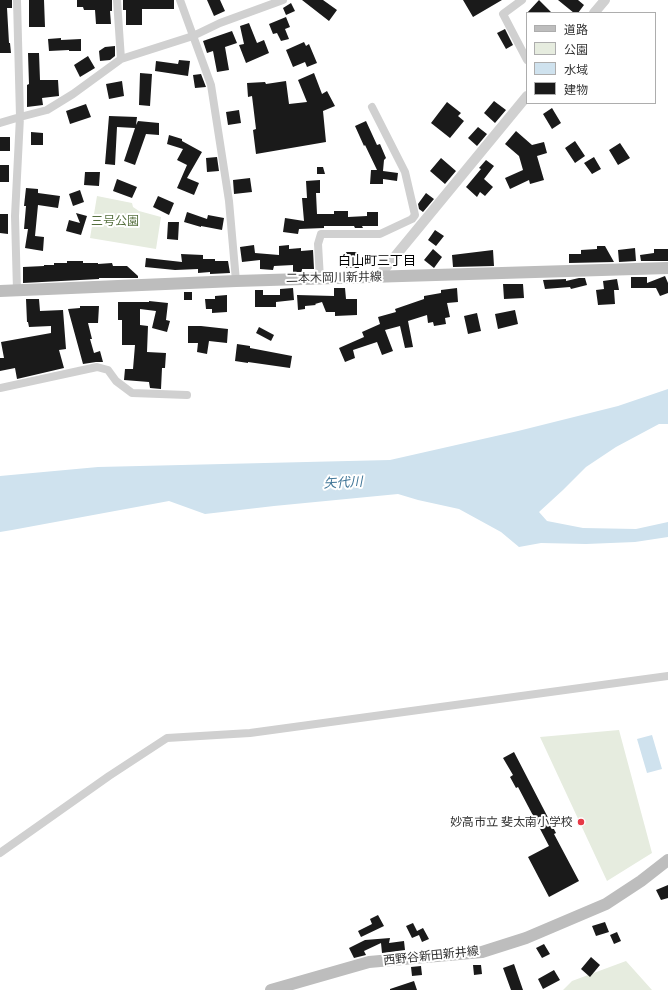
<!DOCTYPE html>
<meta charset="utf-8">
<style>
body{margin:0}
#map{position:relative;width:668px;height:990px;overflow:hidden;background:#fff;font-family:Figtree,"Noto Sans JP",sans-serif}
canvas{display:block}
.legend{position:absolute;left:526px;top:12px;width:130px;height:92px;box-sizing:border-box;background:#fff;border:1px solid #adadad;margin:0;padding:5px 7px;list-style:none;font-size:12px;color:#333}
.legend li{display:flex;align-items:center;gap:8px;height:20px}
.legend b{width:20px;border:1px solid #adadad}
</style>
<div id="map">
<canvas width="668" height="990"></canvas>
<ul class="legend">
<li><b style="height:5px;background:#bdbdbd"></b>道路</li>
<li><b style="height:11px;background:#e6ecdf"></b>公園</li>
<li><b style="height:11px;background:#cfe2ee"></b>水域</li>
<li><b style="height:11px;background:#1a1a1a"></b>建物</li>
</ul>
</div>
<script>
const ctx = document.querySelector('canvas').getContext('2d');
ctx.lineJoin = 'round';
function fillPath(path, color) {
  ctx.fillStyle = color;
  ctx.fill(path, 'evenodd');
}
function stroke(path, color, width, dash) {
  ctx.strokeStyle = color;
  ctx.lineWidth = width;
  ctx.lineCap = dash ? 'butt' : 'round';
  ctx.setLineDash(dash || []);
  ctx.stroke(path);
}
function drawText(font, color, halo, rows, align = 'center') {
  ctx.font = font + ' Figtree,"Noto Sans JP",sans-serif';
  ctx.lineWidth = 4;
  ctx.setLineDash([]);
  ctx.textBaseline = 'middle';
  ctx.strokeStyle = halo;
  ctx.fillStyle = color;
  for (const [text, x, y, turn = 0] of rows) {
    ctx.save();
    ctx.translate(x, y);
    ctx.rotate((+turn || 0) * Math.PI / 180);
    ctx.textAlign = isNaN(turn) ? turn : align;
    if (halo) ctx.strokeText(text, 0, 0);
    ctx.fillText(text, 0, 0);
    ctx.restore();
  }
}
fillPath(new Path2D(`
 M97,196l35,7 1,4 6,4 22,6 -5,32 -66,-11z
 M619,730l33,123 -45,28 -67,-144z
 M626,961l26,29h-89l9,-9z`), '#e6ecdf');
fillPath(new Path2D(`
 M668,389v35h-9l-43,23 -30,20 -23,23 -24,22 8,9 36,7 53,1 32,-7v15l-33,5 -49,2 -45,-1 -22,4 -18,-15 -42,-23 -41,-9 -20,-6 -124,12 -69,8 -36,-13 -157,29 -12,2v-56l98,-9 292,-7 128,-29 100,-25z
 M652,735l10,34 -15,4 -10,-34z`), '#cfe2ee');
fillPath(new Path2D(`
 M0,0h12v8h-5l2,35h1l1,10h-11z
 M29,0h15l1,27h-16z
 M77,0h35v11h-2l1,13h-15l-1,-14h-11l-1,-3h-6z
 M123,0h51v9h-32v16h-16v-15h-3z
 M207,0h13l5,11 -11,5z
 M302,0h21l14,10 -8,11z
 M463,0h39l-29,17z
 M539,0l13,13h-25z
 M558,0h20l6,5 -6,8h-4z
 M291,3l4,8 -9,4 -3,-7z
 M286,17l4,10 -5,2 4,10 -8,2 -4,-8 -4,1 -4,-10z
 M249,23l8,20 7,-3 5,13 -23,10 -7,-18 5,-1 -4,-18z
 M505,29l8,16 -7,4 -9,-16z
 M232,31l5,12 -12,4 4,23 -12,2 -4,-21 -6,2 -4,-12z
 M61,38v2l20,-1v12h-12v-1l-20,1 -1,-12z
 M304,42l2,4 3,-2 8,19 -10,4 -2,-5 -12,5 -7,-17z
 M115,46v10l-5,4 -10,1 -1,-10 6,-4z
 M28,53h11l1,27h18l1,16 -17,2 1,7 -16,2v-22l2,-1z
 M88,56l7,12 -15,9 -6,-12z
 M179,60l11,1 -2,15 -33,-5 1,-10 22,3z
 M140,73l12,1 -2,32 -11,-1z
 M314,73l8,21 5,-3 8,15 -12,5 3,31 -70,12 -3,-24 3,-1 -4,-33 -4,1 -1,-14 18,-1 1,2 20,-3 3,23 18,-2 -9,-22z
 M201,74l5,13 -11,1 -2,-13z
 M122,81l2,15 -15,3 -3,-15z
 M494,101l12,9 -11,13 -11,-10z
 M447,102l14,11 -3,3 6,5 -14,17 -19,-15z
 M86,104l5,13 -21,7 -4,-13z
 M552,108l9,15 -9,6 -9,-15z
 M239,110l2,13 -13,2 -2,-13z
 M109,116l28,1 -1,8 2,-4 21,2v12l-13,-1 -11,31 -11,-4 11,-33 -18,-1 -2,38 -10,-1z
 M366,121l11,24 3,-1 6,14 -2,2 -1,11 15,2 -1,8 -14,-2v6v-1h-13l1,-14h6l-12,-25 -1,1 -9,-20z
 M478,127l9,7 -10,12 -9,-8z
 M516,131l16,14 12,-3 3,11 -10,3 7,24 -14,4 -1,-4 -19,9 -5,-11 18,-8 -4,-14 -14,-12z
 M31,132l12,1v12h-12z
 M169,135l13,4v2l20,11 -15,26 12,5 -5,12 -17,-7 10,-23 -10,-5 6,-11 -16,-5z
 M0,137h10v14h-10z
 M575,141l10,15 -10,7 -10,-15z
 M620,143l10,15 -12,7 -9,-15z
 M217,157l2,14 -12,1 -1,-14z
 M594,157l7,12 -9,5 -8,-11z
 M441,158l15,13 -11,13 -15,-13z
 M486,160l8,6 -10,13 9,8 -8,9 -5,-4 -3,5 -11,-10 15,-18 -2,-1z
 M0,165h9v17h-9z
 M317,167h6l2,7h-8z
 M85,172h15l-1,14 -15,-1z
 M250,178l2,14 -18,2 -1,-14z
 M117,179l20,8 -5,11 -19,-7z
 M320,180v13h-4l1,21h17v-3h14v6l19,-1v-4h11v14h-16l1,2h-8l-1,-2h-30v2l-25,1 -1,5 -15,-2 2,-14 19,3 -2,-23h5l-1,-17z
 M26,188l12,1v4l22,3 -2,12 -20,-3 -3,31 9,1 -1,14 -18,-3 3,-19h-4l2,-23h-2z
 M80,190l4,12 -11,4 -4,-12z
 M426,193l8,6 -11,13 -4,-3 -1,-5z
 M158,196l16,7 -5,12 -16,-8z
 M187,212l20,7 1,-4 16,3 -2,12 -21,-4v1l-17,-5z
 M76,213l11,3 -6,19 -15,-4 3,-11 11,3z
 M0,214h8v20l-8,-1z
 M168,222h11l-1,18 -11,-1z
 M435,230l9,6 -8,10 -8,-6z
 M254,245l1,8 24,2v-9l10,-1v4l12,-1v3l12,-1 1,19h-12v3h-9v-7l-19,1 -1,4 -13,-1v-9l-18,2 -2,-15z
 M597,246h8l9,16 -45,1v-9h12v-4l16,-1z
 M635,248l1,13 -17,1 -1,-12z
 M433,249l9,8 -8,11 -10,-8z
 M654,249h14v12h-27l-1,-6 14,-2z
 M493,250l1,16 -41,1 -1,-12z
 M346,252h12l1,16h-13z
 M181,254l22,1v4h12v2h13l2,12 -20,1v-2l-12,1v-4l-23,1 -30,-3 1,-9 36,4z
 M67,261h16v2h15v1l14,-1 1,3h14l11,10v2h-39v1l-76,4v-16l21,-1v-1h10v-2h13z
 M665,276l3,7v10l-8,3 -4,-8h-25v-11h16v6z
 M579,278h6l2,7 -16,4 -1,-2 -25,2 -2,-9 23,-1v2z
 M617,279l2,11h-5l1,14 -17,1 -2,-15 8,-1 -1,-8z
 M503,284h20l1,14 -20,1z
 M293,288l1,12 -18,2v5h-21v-17h8v5h17v-6z
 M334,288h11l1,11h11v16l-22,1v-4h-9l-4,-10 -7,2 1,1 -11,1v3l-7,1 -1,-15 37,1z
 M457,288l1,14 -11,1 3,14 -5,1 1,6 -12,2 -1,-4 -5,1 -1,-8 -19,6 5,26 -8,1 -5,-22 -15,4 8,21 -11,4 -5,-13 -24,8 2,8 -10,4 -6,-14 25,-11 -2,-5 18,-8 -2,-7 18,-5 -1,-3 29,-10v-3l17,-3v-3z
 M184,292h8v8h-8z
 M227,295v17l-15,1v-4h-6l-1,-10h10v-3z
 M26,299h13l1,12 23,-1 3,39 -7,1 5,18 -47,11 -2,-11 -15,3v-13h4l-3,-16 50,-9v-7l-22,1 -1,-5h-1z
 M149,301l19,2 -2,17 4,1 -3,11 -15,-4 4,-17 -16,-2v16l8,1 -1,26 19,1 -1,15h-3l-1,21 -11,-1 -1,-6 -25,-2 1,-11h8l2,-24h-13v-25h-4v-18h31z
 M80,306h19l-1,17h-10l4,16h-2l4,14 6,-2 3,11h-7l-13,2 -15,-55 12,-1z
 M515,310l3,14 -20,5 -3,-15z
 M477,313l4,18 -13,3 -4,-18z
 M188,326h13l27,3 -1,14 -18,-2 -2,13 -10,-2 1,-9h-10z
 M259,327l15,8 -3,6 -15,-8z
 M237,344l13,2v2l42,8 -2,12 -42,-6v1l-13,-2z
 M514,752l42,81 -2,1 25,47 -30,16 -21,-40 21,-11 -31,-59 -2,1 -6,-11 3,-2 -10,-17z
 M668,885v13l-7,2 -5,-10z
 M378,915l6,11 -23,11 -3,-6 14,-7 -2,-5z
 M605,922l4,10 -13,4 -4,-10z
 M413,923l4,8 6,-3 6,11 -7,3 -3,-7 -7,3 -6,-12z
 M617,932l4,9 -7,3 -4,-9z
 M390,938l-1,5 15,-2 1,9 -23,3 -1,-10 -17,8 2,4 -12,3 -5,-10 16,-8z
 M544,944l6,10 -8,4 -6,-10z
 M591,957l9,8 -10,12 -9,-8z
 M514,964l9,26h-12l-8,-22z
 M473,965h8l1,9 -8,1z
 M421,966l1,9 -10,1 -1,-9z
 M554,970l6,10 -17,9 -5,-10z
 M414,981l3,9h-27v-1z`), '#1a1a1a');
stroke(new Path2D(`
 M17,0l3,117 -5,99 2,75
 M117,0l4,59
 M180,0l31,85 18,116 7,80
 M522,0l-19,14 24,46
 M0,123l20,-6 27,-7 26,-16 48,-35 72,-23 27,-13 63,-23
 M320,279l-2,-35 3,-10h59l32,-15 3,-4 -10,-43 -33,-65
 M0,388l97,-21 11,3 8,11 16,12 55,2
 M0,853l109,-77 58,-38 83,-5 418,-57`), '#d0d0d0', 8);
stroke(new Path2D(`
 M594,13l11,-13
 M378,277l149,-181`), '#d0d0d0', 10);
stroke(new Path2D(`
 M0,291l236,-10 432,-13
 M271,990l98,-28 113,-10 44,-14 80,-34 35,-23 27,-21`), '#bdbdbd', 12);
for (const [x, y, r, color] of [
 [581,822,4,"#e63946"]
]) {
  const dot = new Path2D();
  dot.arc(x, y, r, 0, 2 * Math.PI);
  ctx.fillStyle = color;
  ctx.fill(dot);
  stroke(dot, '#fff', 1.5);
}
drawText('12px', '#56703f', '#fff', [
 ["三号公園",115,221]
]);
drawText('12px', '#333', '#fff', [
 ["二本木岡川新井線",334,278,-1],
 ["西野谷新田新井線",431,956,-6]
]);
drawText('12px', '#333', '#fff', [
 ["妙高市立 斐太南小学校",573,822]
], 'right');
drawText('13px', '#000', '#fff', [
 ["白山町三丁目",377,261]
]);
drawText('italic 13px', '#3f7597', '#fff', [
 ["矢代川",343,483,-3]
]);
</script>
